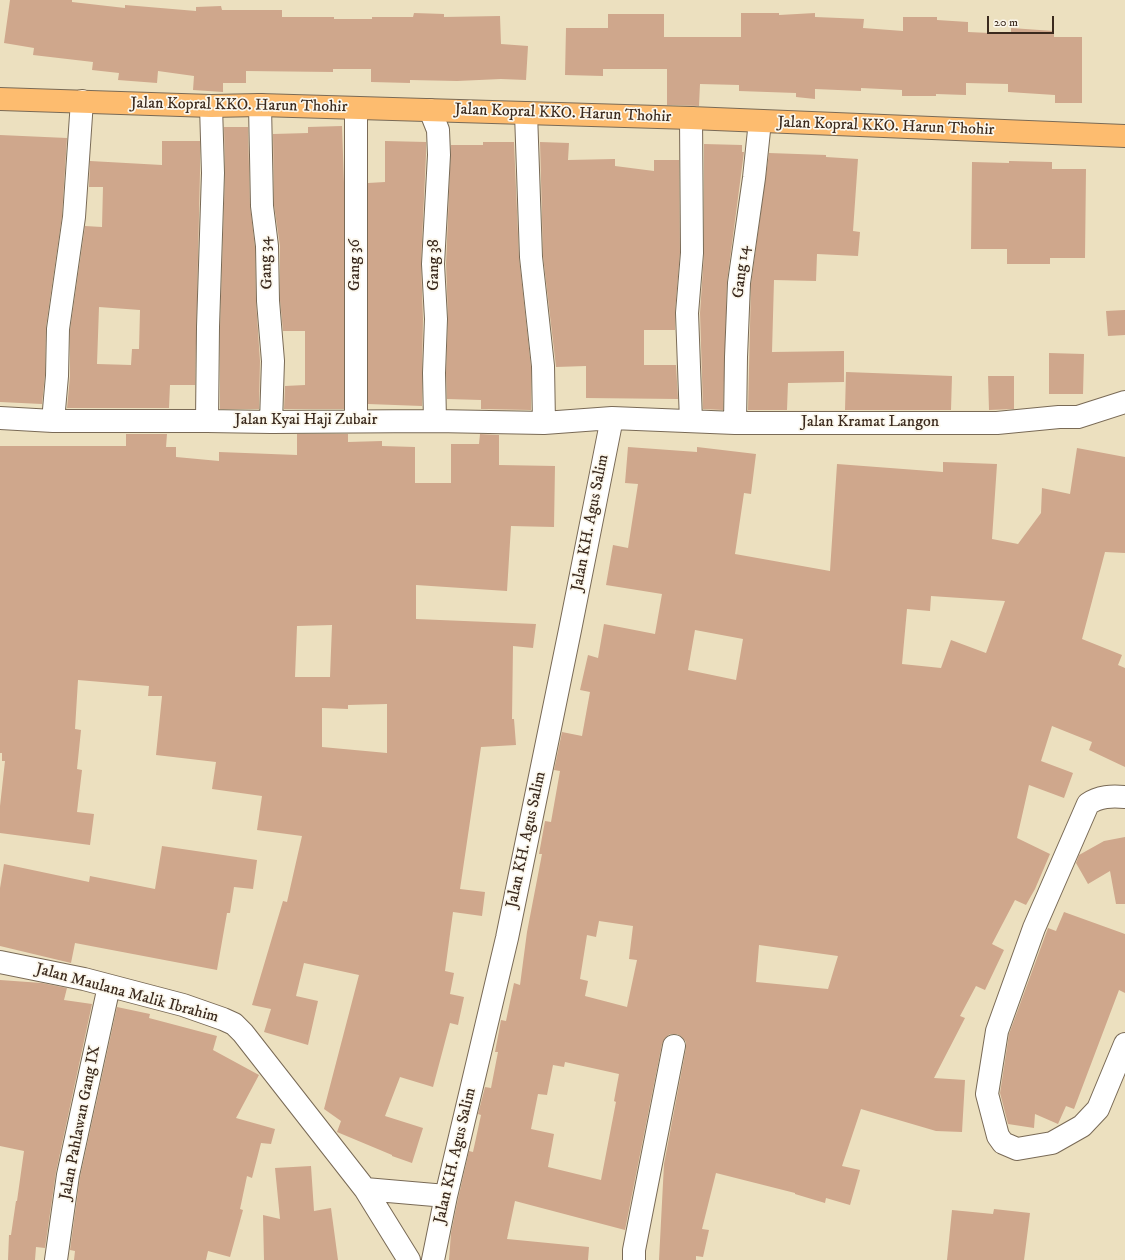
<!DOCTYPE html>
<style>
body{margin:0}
#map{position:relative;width:1125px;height:1260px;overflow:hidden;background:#ece0bf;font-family:"IM FELL DW Pica",serif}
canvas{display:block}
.scale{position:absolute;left:987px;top:16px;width:67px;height:18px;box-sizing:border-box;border:2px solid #3b2a1e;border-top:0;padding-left:5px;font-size:12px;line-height:14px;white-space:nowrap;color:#3b2a1e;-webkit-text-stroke:3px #fbf7ec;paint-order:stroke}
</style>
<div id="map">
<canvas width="1125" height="1260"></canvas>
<div class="scale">20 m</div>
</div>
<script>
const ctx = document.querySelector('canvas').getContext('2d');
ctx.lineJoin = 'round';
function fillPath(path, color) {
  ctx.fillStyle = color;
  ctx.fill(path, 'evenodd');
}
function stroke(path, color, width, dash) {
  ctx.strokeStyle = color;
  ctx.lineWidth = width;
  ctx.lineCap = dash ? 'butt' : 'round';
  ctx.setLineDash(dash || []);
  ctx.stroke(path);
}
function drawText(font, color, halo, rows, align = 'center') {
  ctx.font = font + ' "IM FELL DW Pica",serif';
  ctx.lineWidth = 3.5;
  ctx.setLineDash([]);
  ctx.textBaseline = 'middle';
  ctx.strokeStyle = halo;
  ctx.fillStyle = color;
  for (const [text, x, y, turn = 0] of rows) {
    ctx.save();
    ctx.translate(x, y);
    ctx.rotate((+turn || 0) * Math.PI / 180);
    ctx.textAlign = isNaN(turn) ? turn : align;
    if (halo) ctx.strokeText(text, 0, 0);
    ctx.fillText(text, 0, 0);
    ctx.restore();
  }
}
fillPath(new Path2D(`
 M10,0h62v2l53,6v-3l71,6v-4l25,-1 1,4h60v7h52v2h38v-2h41l1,-4 30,1v3l56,-1 1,28 27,2 -2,34 -25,-1 -44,2 -47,-1v3l-39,-1v-13h-38v3l-87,-1v12h-23v9l-30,-2 1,-14 -36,-5 -1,12 -39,-3 1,-7 -27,-3 1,-8 -60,-7 1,-7 -30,-5z
 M741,13h38v2l36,-2v4l49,2 -1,9 40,3v-14h34v3l31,2v10l43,2v-6l43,3v6h28v66h-27v-8l-47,-3v-8l-42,-1v12l-30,-1v2h-34v-6l-41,-2v3l-46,-2v10l-19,-2v-4l-57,-2v-6l-39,-1 -1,22 -32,-1v-36h-64v7l-38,-1 1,-47h42v-14h56v23h77z
 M342,126l2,57v226h-60l1,-23 20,-1v-54h-22l-3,-31v-54l-6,-41 -1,-71 35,-1v-6z
 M224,127h24l2,79 5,41 1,54 4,60 -1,48h-39v-82l5,-154z
 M0,135l67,3 -5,78 -16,111 -1,48 -3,29 -42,-2z
 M162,141h38v32l-5,212h-25l-1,23h-102l3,-32v-46l15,-104 17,1 1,-40h-14l1,-26 72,4zM99,307l41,3 -1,39h-7l-1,16 -34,-1z
 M385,141l41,1v13l-5,108 2,56 -1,54v33l-54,-2v-221l17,-1z
 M483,142h31l5,115 12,110v43l-50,-1v-9l-34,-1 -1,-26 2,-55 -2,-54 5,-119h32z
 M540,142l29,1 -1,17 47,-1v7l39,5v-11h25l1,93 -5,59v18h-31v35h32l2,34 -92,-1v-32l-30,1 -13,-111z
 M704,144l38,1v7h2l-17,130 -4,128 -20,-1 -3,-96 4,-60z
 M769,153l57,2v2l32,2 -5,72 7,1 -2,24 -41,-2 -1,27 -42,-1 -2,72 72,-1v31l-56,1 -1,27h-39l3,-126z
 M1009,161l43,1v7h34l-1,89h-35v6h-43v-15h-36l1,-87 37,1z
 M1125,310v25l-17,1 -2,-25z
 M1049,353l35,1 -1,40h-34z
 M846,372l106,4 -1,34h-106z
 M988,376h26v33l-25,1z
 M126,434h41l-1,13h10v10l43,4v-9l78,3v-21h51v8l34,-1v5l33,1v36h36v-39h28l1,-10 19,1v30l56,1 -1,61 -43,-1 -4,65 -91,-6v34l120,5 -3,24 -20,-2 -1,73h2l2,26 -35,2 -21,142 25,3 -3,24 -29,-4 -8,59 9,2 -4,21 14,3 -6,28 -8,-2 -17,64 -33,-10 -15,39 38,12 -11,35 -20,-7v-1l-55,-23 4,-11 -17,-12 35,-134 -55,-12 -8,33 22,5 -10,44 -44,-13 7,-23 -19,-4 31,-104 4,1 15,-66 -45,-6 5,-34 -50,-7 4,-27 -60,-7 6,-59h-14l1,-10 -71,-6 -3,49 6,1 -4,39 5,1 -5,42 17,2 -4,31 -90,-12v-27l5,-45h-3v-8h-2v-307h126zM332,625l-2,52h-35l2,-51zM387,704v49l-65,-6v-39l26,1v-4z
 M628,447l69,5v-5l59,7 -5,40 -7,-1 -9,61 95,17 7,-107 106,8v-10l54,2 -5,75 26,5 23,-31 1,-25 28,6 7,-46 48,9v96l-20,-1 -23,87 40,16 -4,10 7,3v99l-36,-17 3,-8 -40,-16 -11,35 32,12 -9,25 -35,-13 -12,53 33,16 -15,35 -9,16 -11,-5 -23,44 12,6 -19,40 -9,-4 -16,30 5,2 -31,60 31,2 -3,52 -26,-1 -75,-22 -19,57 18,4 -10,35 -24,-7 -1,5 -30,-9v-1l-79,-20 -14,56 7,1 -6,27 -7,-1v4h-37l5,-96 22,-116v-6l-4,-5 -5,-3h-7l-5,4 -3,6 -37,186 -110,-29 -8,38 82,8 -1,13h-139l2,-27 7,-34 11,-48 4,1 8,-37 -3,-1 7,-27 6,1 7,-36h-3l6,-32 5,1 8,-38 6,2 7,-53 15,-78h-3l6,-33 6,1 9,-51 -6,-1 8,-38 20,4 8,-44 -10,-2 8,-35 10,3 6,-34 51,10 7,-40 -56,-9 7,-40 15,3 10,-64 -13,-1zM931,596l74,5 -19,52 -35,-13 -10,28 -39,-4 5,-55 23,2zM695,630l48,9 -7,41 -48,-10zM599,921l34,5 -4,33 8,1 -10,47 -42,-11 3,-15 -8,-2 7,-44 9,2zM759,945l79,11 -10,33 -72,-7zM565,1062l54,12 -5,27 2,1 -15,78 -53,-13 6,-33 -23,-5 7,-35 9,1 6,-30 11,2z
 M1125,837v67h-9l-6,-33 -22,13 -12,-21 3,-8 25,-14z
 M162,846l95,14 -4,29 -19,-2 -4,26h-3l-10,57 -142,-27 -4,20 -71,-17v-58l4,-24 85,18 1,-6 65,13z
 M1064,912l61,22v59l-6,-3 -45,119 -8,-3 -8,18 -23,-10 -1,14 -26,-4 -8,-31 9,-59 39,-106 8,3z
 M0,980l42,3 25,5 -3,12 28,4 -36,168 -11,76 -9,-1 -1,13h-27l1,-25h2l5,-34h1l7,-50 -24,-5z
 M117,1007l33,7 -1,4 68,18 -4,14 46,25 -23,43 39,11 -4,15 -10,-1 -9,35 -5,-2 -7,33 3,1 -13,47 -22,-6 -2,9h-132l1,-9 -5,-1 10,-73z
 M311,1166l3,45 17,-3 7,52h-74l-1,-45 17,4 -5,-51z
 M994,1209l36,4 -6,47h-77l5,-50 41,4z`), '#cfa78c');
const minor = new Path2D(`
 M260,105l2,101 5,40 1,55 5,60 -2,61
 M430,110l8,20 1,25 -6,109 3,55 -2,54 1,48
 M526,113l5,144 12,109 1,57
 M0,418l53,3h154l64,1 164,-1 109,2 68,-5 123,5h262l62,-6h19l47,-15
 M53,421l4,-45 1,-47 16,-112 8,-116
 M207,421l1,-94 5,-154 -2,-67
 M356,421v-313
 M691,421l-4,-108 5,-60 -1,-135
 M735,423l1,-66 3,-74 15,-105 6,-57
 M1125,797c-13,-1 -26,-1 -37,7l-54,124 -37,103 -10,63 11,42 5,7 14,6 35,-6 30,-17 16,-17 27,-65
 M0,962l84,17 99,26 40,14 11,5 9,9 122,156 44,71
 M365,1189l81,7
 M56,1260l12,-85 41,-189
 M433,1260l13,-64 61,-258 63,-308 42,-212
 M634,1260v-10l40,-204`);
const major = new Path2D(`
 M0,99l211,7 49,-1 431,13 434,18`);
stroke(minor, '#796a56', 24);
stroke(major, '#796a56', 24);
stroke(minor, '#fff', 22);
stroke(major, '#fdbc6f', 22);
drawText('16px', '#3b2a1e', '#fbf7ec', [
 ["Jalan Kopral KKO. Harun Thohir",239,106,1],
 ["Jalan Kopral KKO. Harun Thohir",563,114,2],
 ["Jalan Kopral KKO. Harun Thohir",886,127,2],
 ["Gang 34",267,263,-93],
 ["Gang 36",356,265,-90],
 ["Gang 38",435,265,-90],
 ["Gang 14",742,272,-84],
 ["Jalan Kyai Haji Zubair",306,421],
 ["Jalan Kramat Langon",870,423],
 ["Jalan KH. Agus Salim",591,523,-79],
 ["Jalan KH. Agus Salim",527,840,-78],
 ["Jalan Maulana Malik Ibrahim",127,994,15],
 ["Jalan Pahlawan Gang IX",81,1123,-79],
 ["Jalan KH. Agus Salim",456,1156,-77]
]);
</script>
